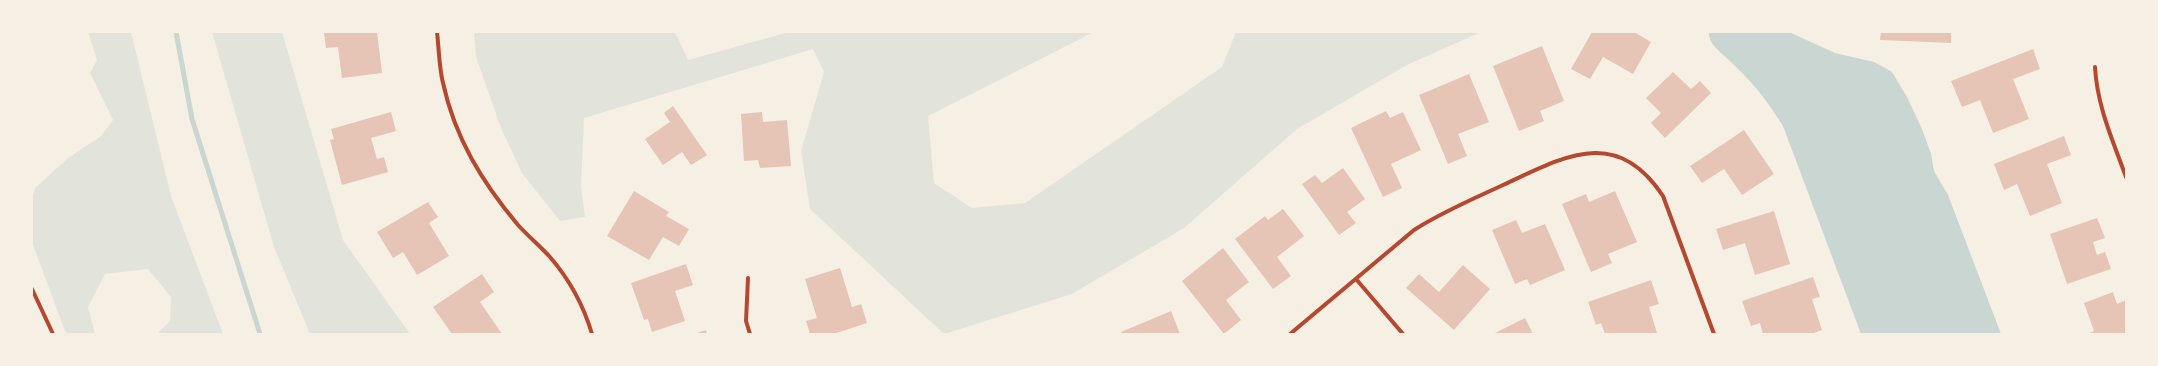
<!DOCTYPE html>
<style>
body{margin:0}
#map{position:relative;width:2158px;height:366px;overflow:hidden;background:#f6efe4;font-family:"Public Sans",sans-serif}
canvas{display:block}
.frame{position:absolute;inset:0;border:33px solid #f6efe4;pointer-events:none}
</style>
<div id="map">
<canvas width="2158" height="366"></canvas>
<div class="frame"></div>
</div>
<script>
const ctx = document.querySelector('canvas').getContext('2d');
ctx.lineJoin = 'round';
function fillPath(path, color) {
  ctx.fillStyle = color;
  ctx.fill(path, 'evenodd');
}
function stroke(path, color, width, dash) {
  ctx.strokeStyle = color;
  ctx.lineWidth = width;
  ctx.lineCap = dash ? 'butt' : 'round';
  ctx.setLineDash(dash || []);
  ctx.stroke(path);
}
fillPath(new Path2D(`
 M88,32h43l40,164 52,138h-66l13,-13 1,-24 -23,-28 -43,5 -17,33 7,27h-26l-4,-3 -33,-89v-43l3,-11 33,-30 33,-22 12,-16 -23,-47 7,-13z
 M212,32h70l61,208 67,94h-100l-36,-87z
 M474,32h201l13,28 101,-28h305l-166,84 6,67 38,25 53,-5 197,-136 14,-35h245l-74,33 -110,64 -113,99 -112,66 -128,40 -134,-125 -9,-58 23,-79 -11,-23 -229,69 -3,69 4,30 -25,4 -38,-48 -21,-45 -25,-71z`), '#e2e4dc');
fillPath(new Path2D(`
 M1709,32h80l46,21 39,9 18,10 15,25 15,32 9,25 3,17 14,24 53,139h-140l-78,-208c-20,-32 -34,-48 -62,-73 -6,-6 -13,-12 -12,-21z`), '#c9d6d2');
stroke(new Path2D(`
 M176,32l16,87 68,215`), '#c9d6d2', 5);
fillPath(new Path2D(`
 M324,32h53l5,41 -40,5 -4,-31 -12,1z
 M1592,32h42l17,10 -18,32 -30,-17 -13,22 -19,-10z
 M1881,32h70v11l-71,-3z
 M1542,46l22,55 -24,10 4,10 -25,10 -26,-65z
 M2033,49l7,20 -27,10 16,40 -36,14 -13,-33 -18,7 -11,-26z
 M1673,72l18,17 9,-8 11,12 -46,45 -14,-15 10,-10 -15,-15z
 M1469,74l20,48 -31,12 9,22 -19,8 -29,-69z
 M673,106l34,49 -16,10 -9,-13 -19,13 -18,-26 25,-17 -6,-9z
 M1386,111l4,7 13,-6 18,38 -30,14 11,24 -19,9 -32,-69z
 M391,112l5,19 -25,7 6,21 7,-2 4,15 -46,13 -12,-45 4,-1 -3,-10z
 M762,112l1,10 24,-2 4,46 -31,2 -2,-8 -14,1 -3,-47z
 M1744,130l30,44 -32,21 -18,-26 -22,14 -12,-17z
 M2064,136l7,19 -24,9 15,39 -32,13 -13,-32 -13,6 -10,-26z
 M1343,168l22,31 -18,13 9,11 -17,12 -37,-51 13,-9 7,8z
 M634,191l35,21 -3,4 23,13 -10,17 -16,-9 -14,23 -42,-24z
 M1615,191l22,51 -29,12 4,9 -21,9 -29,-68 24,-10 3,8z
 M428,202l10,15 -9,6 20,33 -32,19 -14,-23 -10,6 -16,-26z
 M1283,209l21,27 -27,21 14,19 -18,13 -38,-50 30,-23 3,4z
 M1774,211l16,53 -35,11 -10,-32 -22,7 -7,-21z
 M2097,218l8,20 -12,4 4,13 8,-3 6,17 -44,15 -17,-50z
 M1516,220l6,13 23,-9 20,46 -35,15 -3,-6 -12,5 -23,-54z
 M1223,248l26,34 -23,18 15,20 -17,14 -42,-53z
 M686,264l7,21 -18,6 10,30 -33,11 -4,-13 -4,1 -13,-37z
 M1463,265l27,24 -36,41 -48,-42 13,-14 20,18z
 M840,268l12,39 9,-3 6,19 -34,11h-23l-4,-13 11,-3 -12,-39z
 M482,274l12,18 -14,10 22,32h-50l-19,-27z
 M1813,277l7,20 -8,2 10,31 -11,4h-48l-3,-11 -9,3 -9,-25z
 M1651,280l8,24 -10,3 8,26 -52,1 -4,-11 -5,2 -8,-23z
 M2113,292l4,12 9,-4v34h-39l7,-3 -10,-28z
 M1171,311l9,23h-58l-1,-2z
 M1525,318l8,16h-40z
 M706,330l1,4h-13z`), '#e6c5b7');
stroke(new Path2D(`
 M437,32c2,17 2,35 6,51 12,55 39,99 75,142 10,11 22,21 32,32 19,22 34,50 42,77
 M2095,67c2,39 18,74 31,110
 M748,278l-2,43 4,13
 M1356,279l47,55
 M32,289l21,45
 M1290,334l124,-104c28,-18 59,-31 89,-45 61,-28 113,-60 160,11l51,138`), '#b5482f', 4);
</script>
